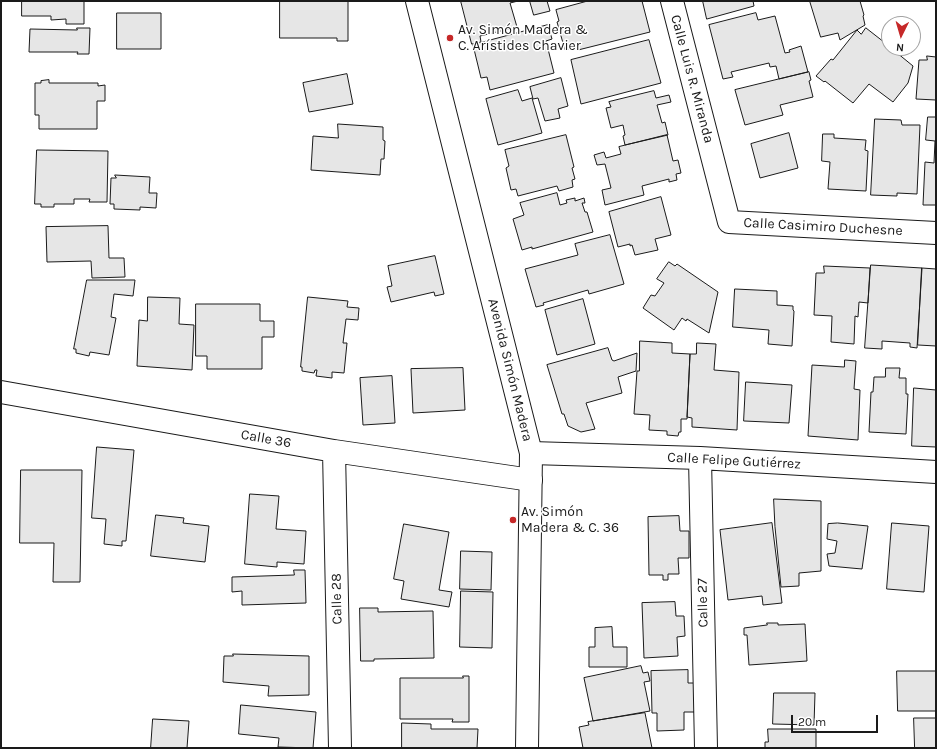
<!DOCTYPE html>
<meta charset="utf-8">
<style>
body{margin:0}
#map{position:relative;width:937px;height:749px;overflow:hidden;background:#fff;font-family:Karla,sans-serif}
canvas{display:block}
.frame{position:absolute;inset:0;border:2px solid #1a1a1a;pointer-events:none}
.north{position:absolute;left:881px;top:16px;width:40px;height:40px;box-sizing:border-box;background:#fff;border:1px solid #a3a3a3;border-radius:50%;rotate:185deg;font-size:11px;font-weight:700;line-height:16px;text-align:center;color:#1a1a1a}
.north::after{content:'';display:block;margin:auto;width:14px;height:18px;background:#c62828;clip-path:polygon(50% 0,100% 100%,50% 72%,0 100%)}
.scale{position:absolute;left:791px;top:715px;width:87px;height:18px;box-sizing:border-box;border:2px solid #1a1a1a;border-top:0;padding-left:5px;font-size:12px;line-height:14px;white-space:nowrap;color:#1a1a1a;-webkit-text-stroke:3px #fff;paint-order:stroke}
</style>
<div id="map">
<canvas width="937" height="749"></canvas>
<div class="frame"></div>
<div class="north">N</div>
<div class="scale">20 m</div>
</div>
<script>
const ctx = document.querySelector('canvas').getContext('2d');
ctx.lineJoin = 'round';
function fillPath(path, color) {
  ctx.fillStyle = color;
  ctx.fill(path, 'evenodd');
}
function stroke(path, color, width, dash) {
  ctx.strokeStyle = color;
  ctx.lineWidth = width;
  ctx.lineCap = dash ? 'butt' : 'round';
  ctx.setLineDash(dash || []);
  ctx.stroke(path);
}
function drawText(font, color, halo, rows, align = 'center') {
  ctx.font = font + ' Karla,sans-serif';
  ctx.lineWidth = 3;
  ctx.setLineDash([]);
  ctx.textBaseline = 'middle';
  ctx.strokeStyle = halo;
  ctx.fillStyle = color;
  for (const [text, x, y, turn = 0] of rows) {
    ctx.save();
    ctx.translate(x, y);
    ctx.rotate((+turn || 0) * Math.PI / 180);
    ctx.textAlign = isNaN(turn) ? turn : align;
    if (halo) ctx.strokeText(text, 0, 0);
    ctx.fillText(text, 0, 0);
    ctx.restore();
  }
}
const building = new Path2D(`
 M22,1h62v23h-18v-5l-15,1v-4h-29z
 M280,1h68v40h-11v-3h-57z
 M461,1h57l-8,2 7,24 -37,9 1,6 -9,2z
 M530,1h17l3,10 -16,4z
 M588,1h54l8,31 -72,18v-3l-13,3 -8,-28 2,-1 -3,-11z
 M703,1h50l1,5 -47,13z
 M810,1h50l4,14 -1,1 2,9 -25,15 -2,-7 -17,4z
 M117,13h44v36h-44z
 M756,13l2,7 17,-4 10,37 5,-1 -1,-2 12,-4 7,26 -29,7 -3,-13 -6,1 -1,-4 -38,9 2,5 -10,2 -14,-54z
 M548,25l4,14 -6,2 8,32 -64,17 -3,-13 -6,1 -8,-33z
 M77,28h13l-1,26h-12l1,-2h-49l1,-23 47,1z
 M866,28l23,18v2h2l22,18 -5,17 -15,19 -24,-18 -16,19 -28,-22 -1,1 -8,-6 15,-17 2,1 24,-30 4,4z
 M649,40l12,43 -80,21 -10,-44z
 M927,56l9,1v43l-20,-1 3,-39h8z
 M809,72l2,8 -2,1 4,16 -33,8 3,10 -38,10 -10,-35z
 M347,74l6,30 -44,8 -6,-29z
 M561,78l7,28 -10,3 2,9 -15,3 -7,-23 -5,1 -3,-12z
 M49,80v3h49v3l7,-1v16h-8v28h-58v-14h-4v-32h6v-2z
 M518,90l4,11 10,-3 10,35 -44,12 -12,-46z
 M654,91l2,7 13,-3 2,7 -14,3 5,18 3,-1 3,13 -43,10 -2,-9 2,-1 -2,-10 -12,3 -5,-20 5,-1 -2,-5z
 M928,117h8v88h-13l2,-43 9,1 1,-22 -9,-1z
 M875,119l26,1 1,5h18l-3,69 -20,-1v3l-26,-1z
 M338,124l45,3v13l2,1 -1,18h-3l-1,16 -69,-5 2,-34 25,2z
 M789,133l9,35 -38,10 -9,-34z
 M823,134h11v4l32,2 -1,10 3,1 -2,40 -38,-2 2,-27 -8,-1z
 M566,135l8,32 -2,1 3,11 -3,1 1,7 -14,4 -2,-5 -39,10 -2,-7 -5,1 -5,-22 3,-2 -4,-16z
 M667,135l6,26 5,-1 3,13 -5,1 1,6 -8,2v-3l-27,7 2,9 -39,10 -3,-15 9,-2 -6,-24 -8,1 -3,-10 10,-3 2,6 15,-4 -2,-7z
 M37,150l71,1 -1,51h-18l1,-3h-16v5h-20v3h-13v-3h-6z
 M115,175l35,2 -1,16h8l-1,15 -16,-1v3l-26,-1v-5h-4l1,-26h5z
 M557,193l3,12 7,-2 -1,-3 9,-2v3l9,-3 1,5h-3l3,9h2l6,20 -61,17v-2l-10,3 -9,-31 11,-4 -4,-12z
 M661,197l10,38 -16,4 3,11 -23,5 -3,-10 -2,1v-2l-12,3 -9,-35z
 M108,226l1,32h15l1,19 -33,1 -1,-17 -44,1 -1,-35z
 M610,235l14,49 -35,10 -1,-4 -7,2 -38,11 1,2 -8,2 -11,-38 53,-14 -3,-11z
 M435,256l9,38 -9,2 -1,-4 -43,10 -4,-15 5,-1 -4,-20z
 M669,262l6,4 2,-2 41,28 -9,41 -22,-14 -1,2 -4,-3 -8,12 -31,-22 8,-13 4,1 9,-13 -7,-4z
 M871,265l51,3 -5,80 -7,-1v-4l-28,-2v8l-17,-1z
 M824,266l46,2 -2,35 -9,-1 -1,15 -3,-1 -1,28 -23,-2 1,-26 -18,-1 2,-42h8z
 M922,268l14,1v77l-18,-1z
 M87,280h48l-2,16 -19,-2 -3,23 5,1 -7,37 -19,-3 -1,4 -13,-3v-4h-2z
 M735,289l42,2v14l16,1v4l1,1 -2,35 -24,-2 1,-14 -36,-3z
 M148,297l32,1 -1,26 15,1 -2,45 -55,-4 2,-46 8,1z
 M308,297l40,4 -1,6 12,1 -1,12 -12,-1 -3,24h4l-3,30 -12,-1v6l-16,-2 1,-6h-2l-1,3 -12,-2v-4h-1z
 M583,299l12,45 -38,11 -12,-45z
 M196,304h64v17h14v16h-12v32h-55v-13h-11z
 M640,341l32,2v10l18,1 -3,65h-6v13h-2l-1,4 -11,-1v-4l-18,-1 1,-15 -16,-1 3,-43h2z
 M697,343l19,1 -2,26 25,2 -2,58 -45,-3v-9l-5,-1 3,-63h6z
 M608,348l4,12 2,1 23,-8 -1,18 -18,6 4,16 -36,10 9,26 -14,3 -13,-6 -4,-12h-2l-15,-49z
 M845,360l11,1 -2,28 6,1 -2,50 -50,-4 4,-71 32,2z
 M463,368l2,42 -52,3 -2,-44z
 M886,368h14l-1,10h7v16h2l-2,40 -37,-2 2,-40h2l1,-15h11z
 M392,376l3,47 -32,2 -3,-47z
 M746,382l46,3 -3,38 -45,-2z
 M914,388l22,2v57l-24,-1z
 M97,447l37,3 -8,91h-4v5l-18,-2 2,-25 -14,-1z
 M21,470h61l-2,112h-27l1,-39h-34z
 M250,494l29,2 -3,33 30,2 -2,33 -27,-2v5l-32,-3z
 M774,499l47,2v70l-22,2v13l-18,1 -6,-60z
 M156,515l28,3 -1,5 26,3 -4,36 -54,-6z
 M679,516l1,15h9v27h-11l1,16h-11v6h-5v-5h-14l-1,-58z
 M772,523l10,80 -19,2 -1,-9 -34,4 -8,-70z
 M838,523l30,3 -6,43 -33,-3 -2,-12 8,-1 2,-12 -10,-2 1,-15z
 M892,523l37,3 -5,66 -37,-3z
 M404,524l45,8 -10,58 13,2 -3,15 -48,-8 3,-18 -10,-2z
 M461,551l31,1 -1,38 -31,-1z
 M294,570h11l1,33 -64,2v-14l-10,1v-15l62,-2z
 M461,591l32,1 -1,56 -32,-1z
 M675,602l1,14h8l1,20 -8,1 1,19 -34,2 -2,-55z
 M360,608h18v4l55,-1 1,47 -60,1v2h-13z
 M767,623h11v2l27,-1 2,37 -58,4 -2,-30h-3v-7l23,-3z
 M612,627l1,20h14v20h-38v-20h6v-19z
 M233,654l76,2v39l-41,1 1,-10 -46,-4 1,-26h9z
 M641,666l2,7 5,-1 2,9 -6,1 6,29 -57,10 -9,-43z
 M688,670v13h9v29h-13v18l-27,1v-18h-5l-1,-42z
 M897,671h39v40h-38z
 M463,676h6v46h-17l1,-3h-53v-41h63z
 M774,693h41l-1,32 -41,-1z
 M241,705l75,7 -3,36 -35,-1 1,-9 -40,-4z
 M645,713l7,35h-69l-4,-21 10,-2 -1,-3z
 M914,718h22v30h-21z
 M153,719l36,2 -2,27h-36z
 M402,723l29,1v5h47l-1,19h-75z
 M768,729h48v19h-51v-6h3z`);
fillPath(building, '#e6e6e6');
stroke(building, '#1a1a1a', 1);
const street = new Path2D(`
 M672,1l57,221 207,11
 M1,392l333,59 197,29
 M334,451l6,297
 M531,453l169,5 236,14
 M700,458l6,290`);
const secondary = new Path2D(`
 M417,1l114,452 -4,295`);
stroke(street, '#1a1a1a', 24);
stroke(secondary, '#1a1a1a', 24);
stroke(street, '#fff', 22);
stroke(secondary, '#fff', 22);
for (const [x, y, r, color] of [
 [450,38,4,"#c62828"],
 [513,520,4,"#c62828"]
]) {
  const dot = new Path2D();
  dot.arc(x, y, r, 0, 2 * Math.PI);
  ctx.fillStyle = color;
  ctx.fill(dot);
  stroke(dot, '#fff', 1.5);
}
drawText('14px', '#1a1a1a', '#fff', [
 ["Av. Simón Madera &",458,30],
 ["C. Arístides Chavier",458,46],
 ["Av. Simón",521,512],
 ["Madera & C. 36",521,528]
], 'left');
drawText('14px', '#1a1a1a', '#fff', [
 ["Calle Luis R. Miranda",692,79,75],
 ["Calle Casimiro Duchesne",823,227,3],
 ["Avenida Simón Madera",510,370,76],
 ["Calle 36",266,439,10],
 ["Calle Felipe Gutiérrez",734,461,3],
 ["Calle 28",337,599,-91],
 ["Calle 27",703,603,-91]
]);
</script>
